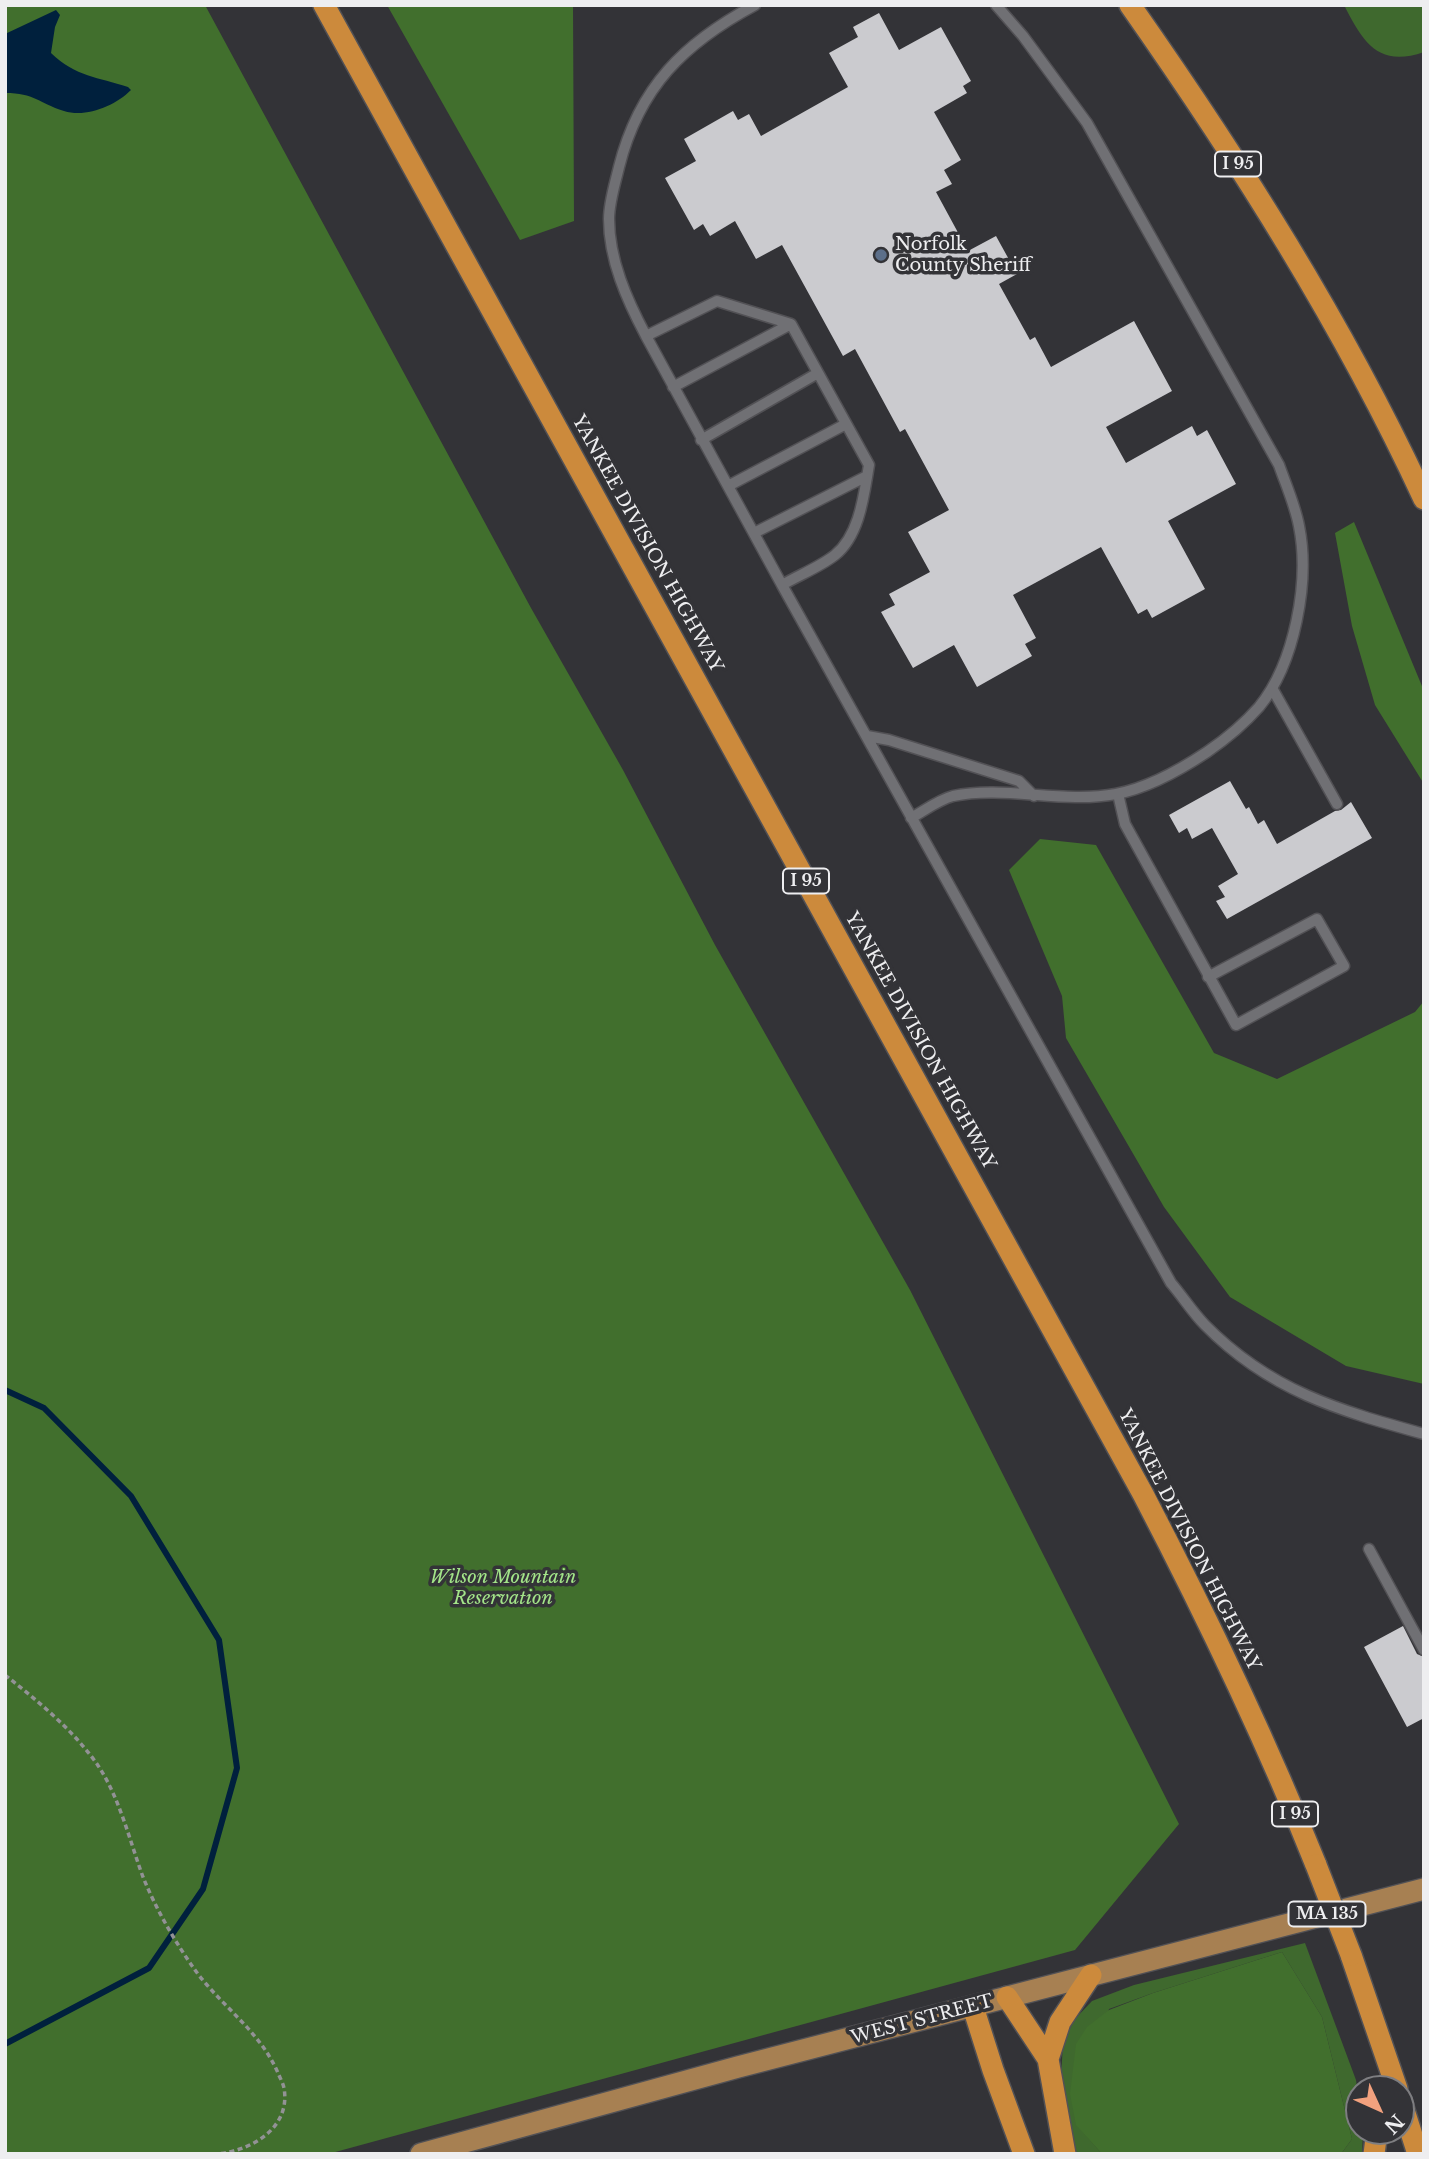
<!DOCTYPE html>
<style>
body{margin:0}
#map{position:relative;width:1429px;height:2159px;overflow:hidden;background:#333337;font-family:"Libre Baskerville",serif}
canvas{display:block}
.frame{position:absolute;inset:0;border:7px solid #eeeef0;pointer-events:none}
.north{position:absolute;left:1345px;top:2075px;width:70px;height:70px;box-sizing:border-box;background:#333337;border:2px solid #7e7e81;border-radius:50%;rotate:135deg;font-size:19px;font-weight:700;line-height:28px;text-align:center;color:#eeeef0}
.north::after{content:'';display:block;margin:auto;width:24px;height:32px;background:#f2a17e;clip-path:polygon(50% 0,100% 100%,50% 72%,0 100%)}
</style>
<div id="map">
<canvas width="1429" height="2159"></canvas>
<div class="frame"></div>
<div class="north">N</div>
</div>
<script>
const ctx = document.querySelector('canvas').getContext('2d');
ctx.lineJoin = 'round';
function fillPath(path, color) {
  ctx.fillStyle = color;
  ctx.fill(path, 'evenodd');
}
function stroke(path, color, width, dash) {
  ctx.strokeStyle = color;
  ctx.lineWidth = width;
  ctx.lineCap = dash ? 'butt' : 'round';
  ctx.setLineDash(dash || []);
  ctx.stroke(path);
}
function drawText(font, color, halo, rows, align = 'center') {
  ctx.font = font + ' "Libre Baskerville",serif';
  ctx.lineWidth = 7;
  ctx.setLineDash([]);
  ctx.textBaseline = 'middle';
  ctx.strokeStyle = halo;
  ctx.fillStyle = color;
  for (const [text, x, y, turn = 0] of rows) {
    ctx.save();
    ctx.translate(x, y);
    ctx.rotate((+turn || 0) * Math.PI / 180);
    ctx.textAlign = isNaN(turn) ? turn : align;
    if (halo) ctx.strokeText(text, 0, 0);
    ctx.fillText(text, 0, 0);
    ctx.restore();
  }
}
fillPath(new Path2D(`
 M1344,5h80v47c-46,16 -61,-10 -80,-47z
 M1305,1943l51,137 3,21v30h4l-1,23h-21l11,-15 -30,-122 -40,-65 -129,41 -44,16 -32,116 25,29h-27l-14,-77 2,-34 11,-23 18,-19 42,-16z`), '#3f692e');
fillPath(new Path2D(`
 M5,5h200l326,603 92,162 92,175 195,345 269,534 -104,126 -747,204h-323z
 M387,5h186l1,216 -54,19z
 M1354,522l70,169v93l-49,-79 -23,-79 -17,-93z
 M1040,839l56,6 118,208 63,26 138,-67 9,-11v383l-78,-18 -116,-69 -66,-90 -98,-169 -4,-42 -53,-126z
 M1282,1952l40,65 30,122 -11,15h-239l-26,-29 -6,-31 6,-50 11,-17 22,-17 44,-17z`), '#416f2d');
fillPath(new Path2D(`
 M56,10l4,5 -5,12 -4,26c25,24 47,24 77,34l3,3c-16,16 -45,28 -67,21 -26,-8 -29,-18 -59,-18v-59z`), '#00203d');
stroke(new Path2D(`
 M5,1390l39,18 87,88 88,144 18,128 -34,121 -54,79 -144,76`), '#00203d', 6);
fillPath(new Path2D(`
 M879,13l20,37 42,-23 30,54 -8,5 4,7 -33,19 27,48 -17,10 8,14 -16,8 32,59 28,-15 21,38 -18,10 31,56 5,-3 16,30 83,-46 38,70 -66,36 20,36 66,-37 5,10 10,-6 29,54 -68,37 37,68 -53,29 -5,-9 -9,5 -37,-67 -88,48 23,43 -11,6 7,12 -55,31 -23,-42 -41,23 -32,-56 14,-7 -6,-11 41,-22 -22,-40 41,-22 -44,-81 -5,3 -45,-83 -12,7 -61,-111 -26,14 -21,-38 -25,15 -7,-12 -9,6 -29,-52 31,-17 -12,-22 49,-28 5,9 11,-6 12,22 87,-49 -19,-34 29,-16 -5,-10z
 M1230,781l16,28 3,-2 9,17 6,-4 13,24 58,-33 6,-1 10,-8 21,36 -145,81 -11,-18 9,-4 -7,-11 20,-12 -26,-46 -20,11 -5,-11 -8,5 -10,-18z
 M1403,1626l14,28 7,3v61l-17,9 -43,-80z`), '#cbcbcf');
const lane = new Path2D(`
 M646,336c-19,-36 -37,-76 -37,-117 0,-17 6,-35 10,-52 20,-80 65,-124 136,-162
 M673,387l118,-63
 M701,440l117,-67
 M728,486l118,-62
 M754,533l113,-57
 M782,585l-136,-249 71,-35 74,23 78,141c-5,29 -9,70 -34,90 -15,12 -36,20 -53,30l389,698c12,14 22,30 34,42 65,66 133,85 219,109
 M1272,688l65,116
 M867,736l22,4 130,41 15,15
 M1118,794l7,30 111,201 108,-59 -27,-47 -109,58
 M911,818c13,-7 27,-18 42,-22 51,-11 109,8 163,-2 32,-6 64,-24 91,-42 19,-13 37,-28 52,-45 36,-44 51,-126 40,-181 -4,-21 -13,-41 -20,-61l-192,-342 -64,-87 -27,-31
 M1369,1549l55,101`);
const primary = new Path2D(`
 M421,2154l317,-87 686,-178`);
const highway = new Path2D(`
 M324,5l819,1489c63,121 122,244 173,371
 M1130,5c110,157 213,319 294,494
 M1351,1955l46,134
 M1007,1997l41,62
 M973,2007l20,63 31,84
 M1401,2101l17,53
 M1065,2154l-17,-95 12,-37 31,-47
 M1374,2154l3,-23`);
stroke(lane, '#525155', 13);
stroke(primary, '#525155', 24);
stroke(highway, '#525155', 24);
stroke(new Path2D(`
 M5,1675c33,26 68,55 92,89 23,34 32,75 46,113 13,32 32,65 52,93 26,36 65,61 83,103 2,5 5,10 6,15 7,40 -32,62 -66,66
 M151,2154h33`), '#929295', 3.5, [5, 3.5]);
stroke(lane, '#707074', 10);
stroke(primary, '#a78052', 21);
stroke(highway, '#cc8a3c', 21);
const highwayBridge = new Path2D(`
 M1316,1865l35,90`);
stroke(highwayBridge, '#525155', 24, []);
stroke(highwayBridge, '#cc8a3c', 21);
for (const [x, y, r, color] of [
 [881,255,7,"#5c6f8a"]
]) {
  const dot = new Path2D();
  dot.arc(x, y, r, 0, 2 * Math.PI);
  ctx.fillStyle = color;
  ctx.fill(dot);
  stroke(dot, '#333337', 2.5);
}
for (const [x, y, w] of [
 [1238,164,46],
 [806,881,46],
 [1295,1814,46],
 [1327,1914,77]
]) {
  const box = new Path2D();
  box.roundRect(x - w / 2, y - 12.5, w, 25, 5);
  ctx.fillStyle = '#333337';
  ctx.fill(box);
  stroke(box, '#eeeef0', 2);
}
drawText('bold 16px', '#eeeef0', null, [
 ["I 95",1238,164],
 ["I 95",806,881],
 ["I 95",1295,1814],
 ["MA 135",1327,1914]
]);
drawText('18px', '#eeeef0', '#333337', [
 ["Norfolk",895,245],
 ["County Sheriff",895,266]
], 'left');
drawText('18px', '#eeeef0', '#333337', [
 ["YANKEE DIVISION HIGHWAY",647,544,61],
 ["YANKEE DIVISION HIGHWAY",920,1041,61],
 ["YANKEE DIVISION HIGHWAY",1189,1540,63],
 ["WEST STREET",922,2020,-15]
]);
drawText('italic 18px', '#a3e589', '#333337', [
 ["Wilson Mountain",503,1578],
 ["Reservation",503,1599]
]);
</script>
